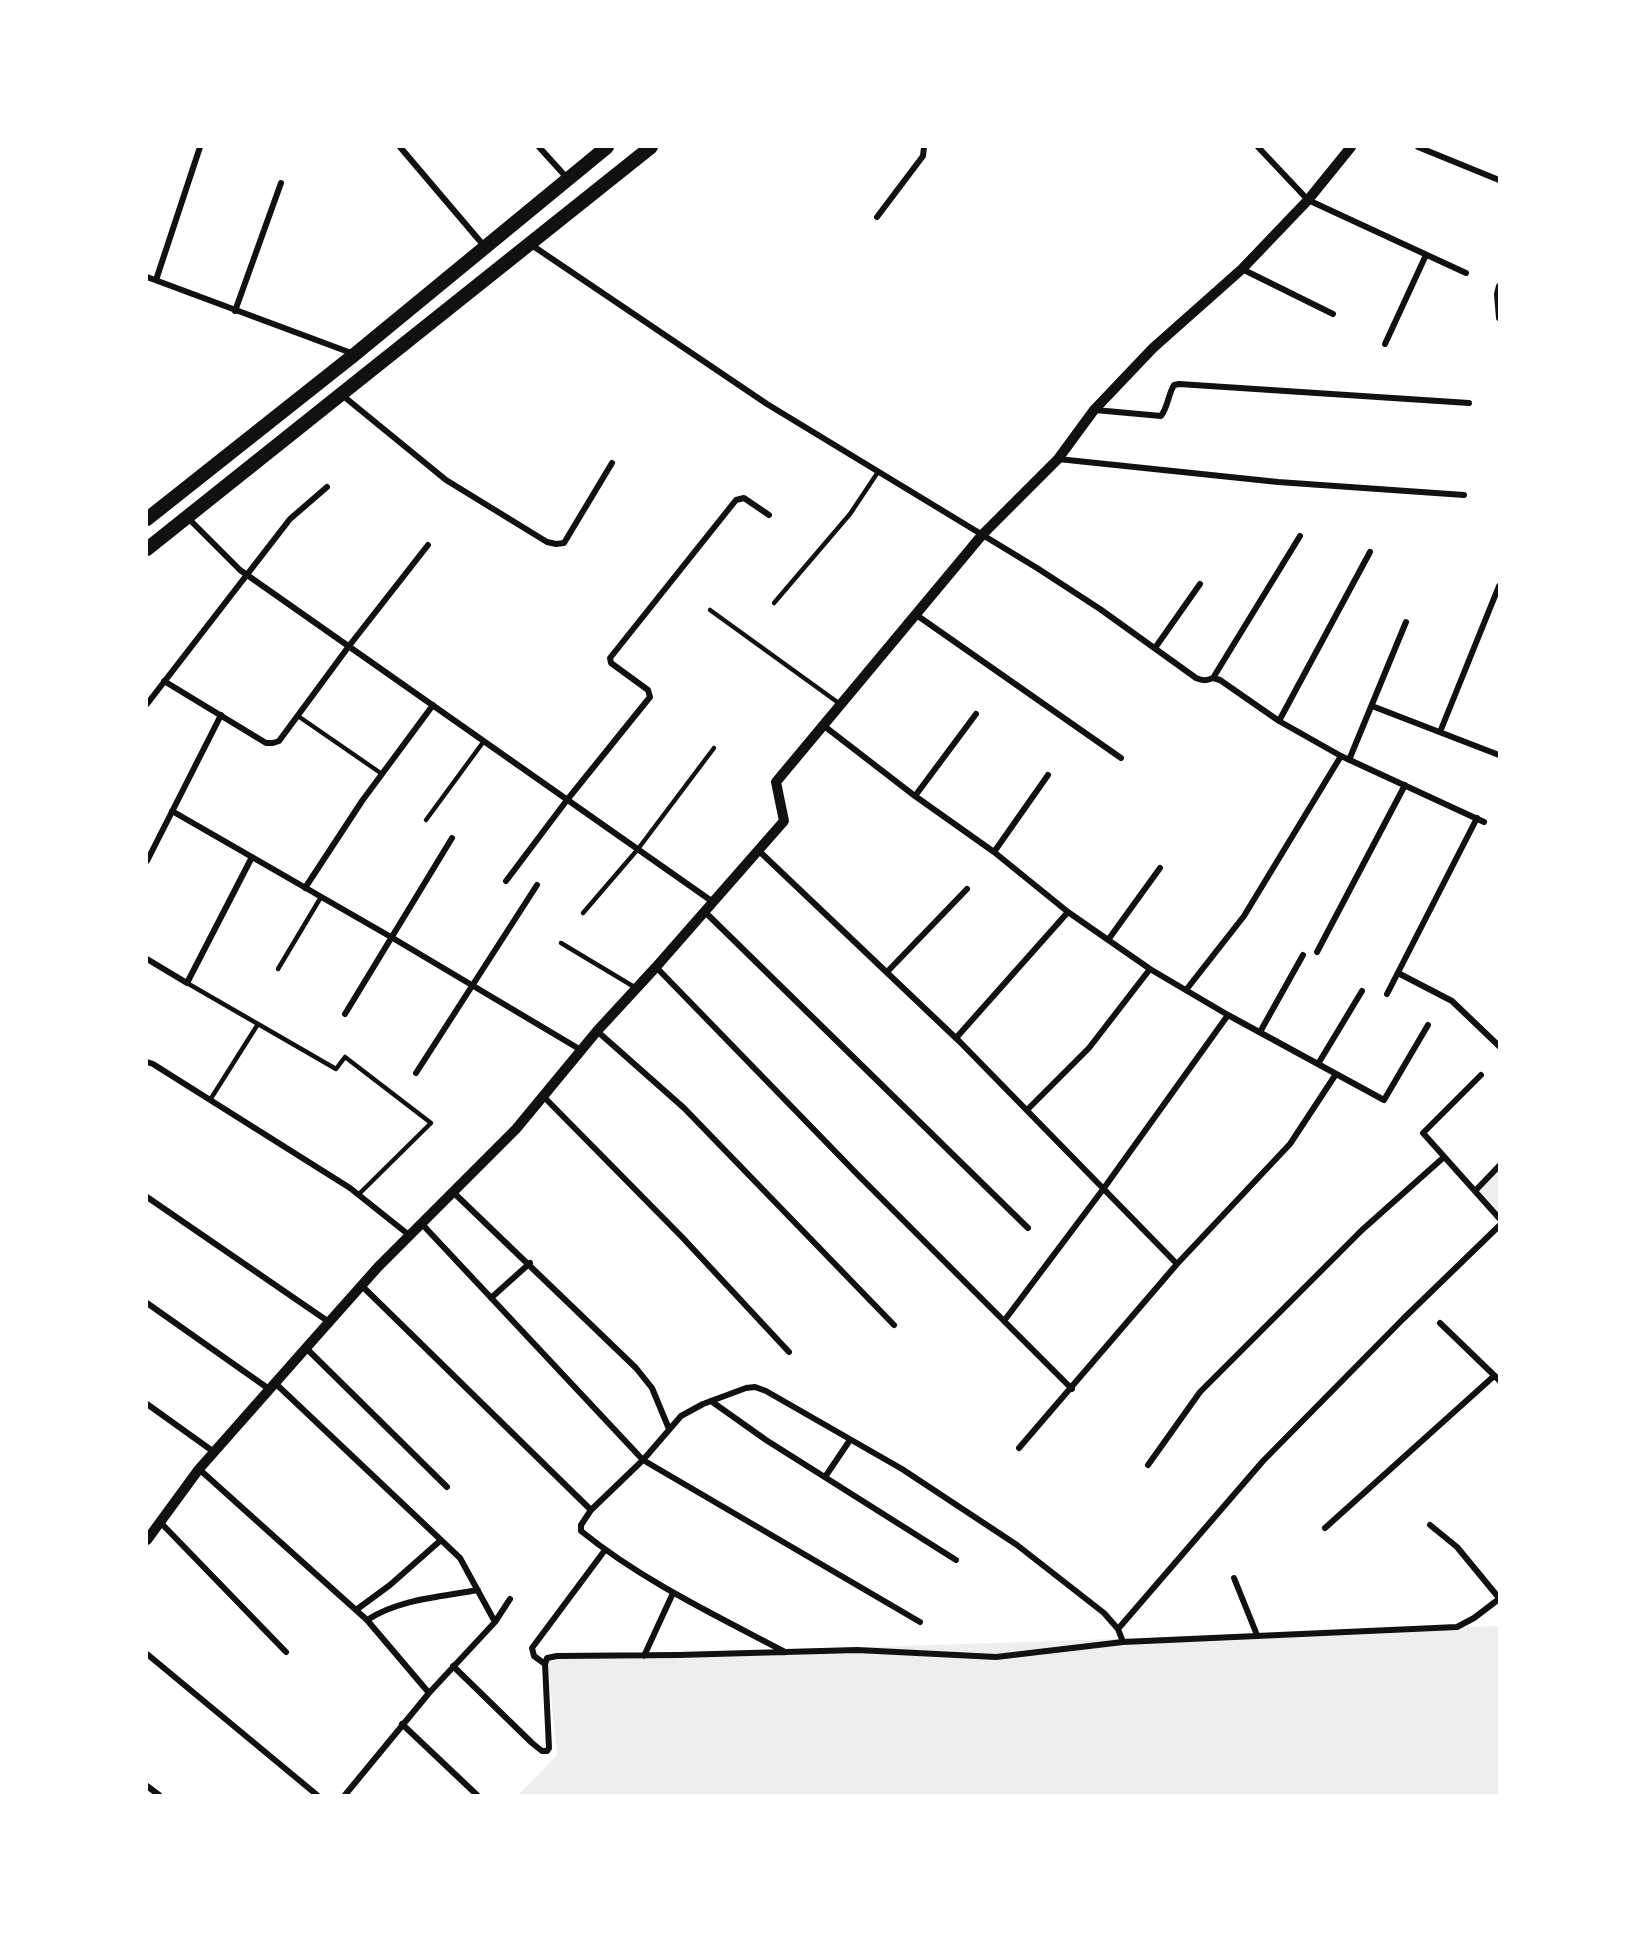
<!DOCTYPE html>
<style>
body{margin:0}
#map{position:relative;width:1646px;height:1942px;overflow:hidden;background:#fff;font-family:"PT Sans Narrow",sans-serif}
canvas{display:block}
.frame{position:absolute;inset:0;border:148px solid #fff;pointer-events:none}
</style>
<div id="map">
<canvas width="1646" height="1942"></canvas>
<div class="frame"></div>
</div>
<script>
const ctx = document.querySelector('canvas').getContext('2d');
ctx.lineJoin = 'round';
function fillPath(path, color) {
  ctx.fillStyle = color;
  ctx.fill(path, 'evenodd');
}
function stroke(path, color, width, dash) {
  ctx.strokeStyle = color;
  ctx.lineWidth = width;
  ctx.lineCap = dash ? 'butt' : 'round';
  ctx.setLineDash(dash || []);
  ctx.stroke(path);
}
fillPath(new Path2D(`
 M1499,1166v52l-22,-30z
 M1499,1626v169h-981l39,-40 -10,-97z`), '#eee');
stroke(new Path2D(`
 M774,603l76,-89 28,-42
 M710,610l130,94
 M298,716l84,58
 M426,820l58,-79
 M583,913l55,-64 76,-101
 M561,943l75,45
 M278,969l43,-72
 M187,983l149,86 9,-12 86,66 -73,72
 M210,1100l48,-76`), '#111', 4.5);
stroke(new Path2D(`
 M400,147l85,100
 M539,147l29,32
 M1258,147l50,53 158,73
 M1418,147l81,33
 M877,217l46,-61 1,-9
 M530,244l237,160 270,164 63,41 96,69c7,3 10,3 17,0l7,2 59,41 62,35 143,66
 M1242,269l91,45
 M147,277l207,77
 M156,280l44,-133
 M1499,286l-2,8 2,24
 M235,311l46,-128
 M1385,344l41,-89
 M342,395l104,85 101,62 9,2 8,-1 48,-80
 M1095,410l66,6c7,-9 7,-21 13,-31l5,-1 290,19
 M1058,459l220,23 186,13
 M187,517l53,53 473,332
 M915,614l206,144
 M1155,648l45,-64
 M1213,678l87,-142
 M164,681l102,62h7l6,-2 70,-95 79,-101
 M147,704l143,-185 37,-32
 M1372,706l127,49
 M1279,721l91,-169
 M823,725l92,71 79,56 74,60 82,57 78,46 156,85 44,-75
 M1440,732l59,-146
 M1349,760l57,-138
 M915,796l61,-82
 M172,811l219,126 190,113
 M758,850l202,192 217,222
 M994,852l54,-77
 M147,861l74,-146
 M506,881l61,-81 83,-103 -2,-7 -37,-27 -1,-5 126,-158 8,-2 25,17
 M305,888l57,-87 71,-96
 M705,912l323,316
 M1108,940l52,-72
 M1317,952l88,-167
 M147,959l40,24 65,-126
 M656,967l202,208 214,214
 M887,972l80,-83
 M1398,973l54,28 47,45
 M1186,990l58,-74 97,-160
 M1387,994l90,-176
 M345,1014l107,-176
 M597,1031l87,77 210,217
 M1260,1032l43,-77
 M956,1038l112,-126
 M147,1062l6,2 197,124 59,47
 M1318,1064l44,-73
 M416,1073l121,-188
 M1481,1075l-58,58 76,85
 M543,1096l139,141 107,115
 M1027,1110l62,-62 61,-79
 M1475,1191l24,-25
 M453,1192l183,176 16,20 17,41
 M147,1197l182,125
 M421,1223l222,237 277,162
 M361,1285l230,225
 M491,1298l39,-35
 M147,1303l122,86
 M1004,1321l100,-133 124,-173
 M1440,1323l59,57
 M306,1348l141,139
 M275,1383l185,175 35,64
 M711,1401l55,39 190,120
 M147,1404l67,48
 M1019,1448l158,-184 113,-120 46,-70
 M1148,1465l52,-73 162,-162 82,-73
 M199,1469l168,151 62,73
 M825,1477l25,-37
 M161,1523l125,129
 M1430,1525l27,22 42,51
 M1325,1528l169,-152
 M1234,1578l23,57
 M356,1610l34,-25 51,-45
 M367,1620c32,-21 73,-23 111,-30
 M1118,1629l145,-168 140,-142 96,-93
 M785,1652c-70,-37 -142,-71 -204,-121v-6l10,-15 52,-50 38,-44 22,-12 43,-16 9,-1 11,4 136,78 115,76 87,68 14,16 5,13
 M147,1654l170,141
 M644,1656l29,-63
 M545,1664l-11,-8 -2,-8 73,-98
 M453,1666l79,77 10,8h5l2,-3 -4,-84 2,-6 10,-2 121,-1 179,-5 139,7 127,-15 334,-15 17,-9 25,-19
 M402,1724l75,71
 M147,1786l12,9
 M345,1795l84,-102 66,-71 15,-23`), '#111', 6);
stroke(new Path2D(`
 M147,1540l52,-71 107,-121 72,-81 138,-138 81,-98 59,-64 128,-146 -8,-39 206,-247 76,-76 36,-49 59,-62 89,-79 66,-69 43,-53`), '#111', 10);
stroke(new Path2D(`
 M147,519l207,-164 253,-208
 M147,549l504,-402`), '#111', 14);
</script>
